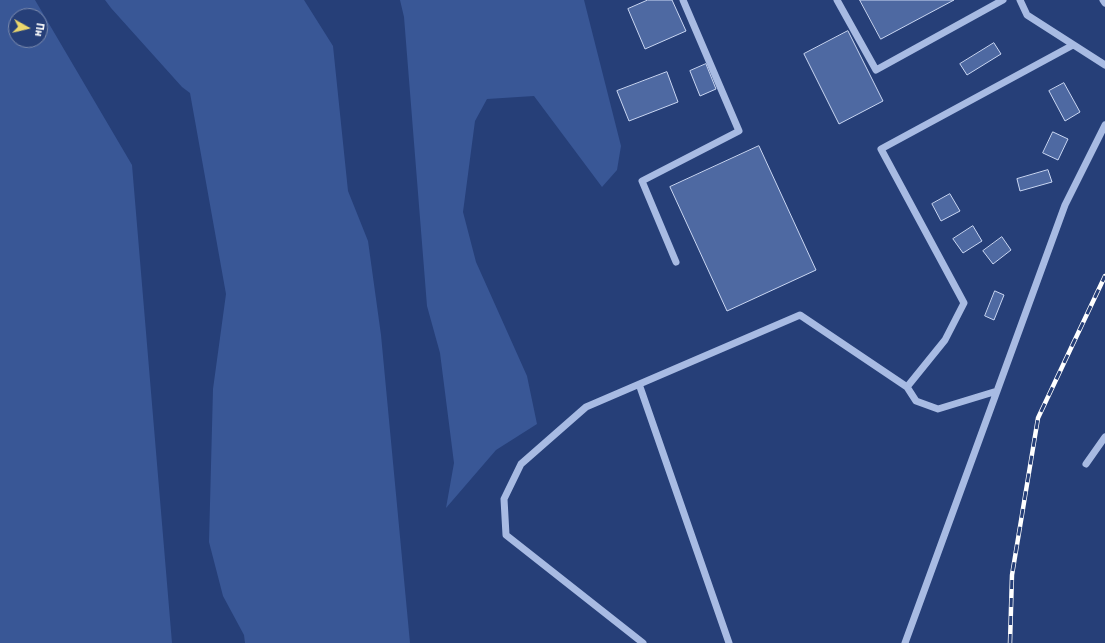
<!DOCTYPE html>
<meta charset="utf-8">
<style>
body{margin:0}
#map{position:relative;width:1105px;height:643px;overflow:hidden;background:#263f78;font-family:"Source Sans 3",sans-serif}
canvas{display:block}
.north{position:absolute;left:8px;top:8px;width:40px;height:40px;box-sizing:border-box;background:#263f78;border:1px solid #7d8cae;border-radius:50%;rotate:98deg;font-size:11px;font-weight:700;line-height:16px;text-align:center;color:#fff}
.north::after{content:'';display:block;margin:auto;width:14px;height:18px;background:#ecd86d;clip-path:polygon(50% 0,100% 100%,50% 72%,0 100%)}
</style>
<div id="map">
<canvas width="1105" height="643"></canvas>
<div class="north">Пн</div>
</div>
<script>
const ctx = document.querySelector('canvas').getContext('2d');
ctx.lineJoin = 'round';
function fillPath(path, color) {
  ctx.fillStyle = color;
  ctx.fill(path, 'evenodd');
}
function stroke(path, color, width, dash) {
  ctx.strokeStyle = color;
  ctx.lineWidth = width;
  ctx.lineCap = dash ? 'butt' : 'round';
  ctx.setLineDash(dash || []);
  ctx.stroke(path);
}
fillPath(new Path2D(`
 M0,0h35l97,165 40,478h-172zM16,16h24v24h-24z
 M105,0h199l29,46 15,145 20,50 13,94 29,308h-165l-1,-8 -21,-39 -14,-54 4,-153 13,-95 -36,-201 -8,-6 -71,-79z
 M400,0h184l37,146 -4,24 -15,17 -68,-91 -47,3 -12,22 -12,91 13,50 51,114 10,48 -41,26 -50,58 8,-45 -14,-110 -13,-47 -23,-289z`), '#395796');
const building = new Path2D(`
 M648,0h24l14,31 -41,18 -17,-40z
 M860,0h94l-73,39z
 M848,31l35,70 -44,23 -35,-70z
 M994,43l7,11 -34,21 -7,-11z
 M706,64l10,25 -16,7 -10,-25z
 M667,72l11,30 -49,19 -12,-30z
 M1064,83l16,29 -15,9 -16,-30z
 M1053,132l15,7 -10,21 -15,-7z
 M759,146l57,124 -89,41 -57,-124z
 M1048,170l4,12 -32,9 -3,-12z
 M950,194l10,17 -19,10 -9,-17z
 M973,226l9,15 -19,12 -10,-14z
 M1002,237l9,13 -18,14 -10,-13z
 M995,291l9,4 -10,25 -9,-4z`);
fillPath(building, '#4e69a2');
stroke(building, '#cad7f3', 1);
stroke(new Path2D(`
 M837,0l39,70 127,-70
 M1020,0l7,15 78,50
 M1103,0l2,3
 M676,262l-34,-81 97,-50 -56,-131
 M639,384l90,259
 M997,391l-59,18 -22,-8 -9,-14 38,-47 19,-37 -83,-154 192,-104
 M1086,464l19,-27
 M643,643l-137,-108 -2,-36 17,-35 65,-57 214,-92 107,72
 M905,643l160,-438 40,-80`), '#a8bbe3', 7);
const rail = new Path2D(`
 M1010,643l2,-68 26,-157 67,-142`);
stroke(rail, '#fff', 4.5);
stroke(rail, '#263f78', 3, [9]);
</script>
